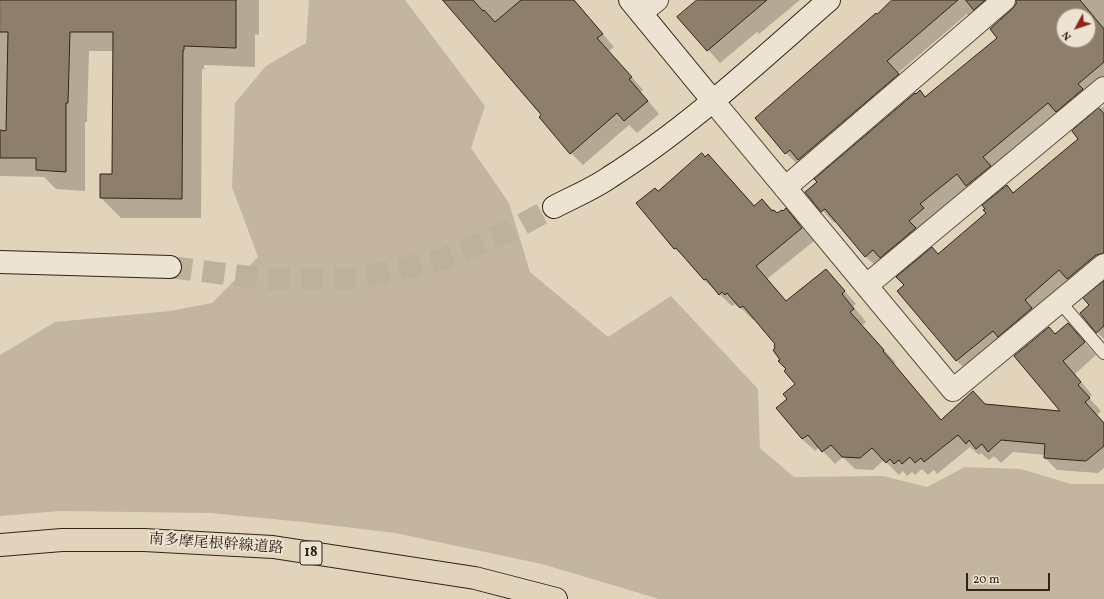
<!DOCTYPE html>
<meta charset="utf-8">
<style>
body{margin:0}
#map{position:relative;width:1104px;height:599px;overflow:hidden;background:#e1d4ba;font-family:Vollkorn,serif}
canvas{display:block}
.north{position:absolute;left:1056px;top:8px;width:40px;height:40px;box-sizing:border-box;background:#ece3d2;border:1px solid #a29687;border-radius:50%;rotate:230deg;font-size:11px;font-weight:700;line-height:16px;text-align:center;color:#342317}
.north::after{content:'';display:block;margin:auto;width:14px;height:18px;background:#8f2418;clip-path:polygon(50% 0,100% 100%,50% 72%,0 100%)}
.scale{position:absolute;left:966px;top:573px;width:84px;height:18px;box-sizing:border-box;border:2px solid #342317;border-top:0;padding-left:5px;font-size:12px;line-height:14px;white-space:nowrap;color:#342317;-webkit-text-stroke:3px #ece3d2;paint-order:stroke}
</style>
<div id="map">
<canvas width="1104" height="599"></canvas>
<div class="north">N</div>
<div class="scale">20 m</div>
</div>
<script>
const ctx = document.querySelector('canvas').getContext('2d');
ctx.lineJoin = 'round';
function fillPath(path, color) {
  ctx.fillStyle = color;
  ctx.fill(path, 'evenodd');
}
function stroke(path, color, width, dash) {
  ctx.strokeStyle = color;
  ctx.lineWidth = width;
  ctx.lineCap = dash ? 'butt' : 'round';
  ctx.setLineDash(dash || []);
  ctx.stroke(path);
}
function drawText(font, color, halo, rows, align = 'center') {
  ctx.font = font + ' Vollkorn,"Noto Serif JP",serif';
  ctx.lineWidth = 4;
  ctx.setLineDash([]);
  ctx.textBaseline = 'middle';
  ctx.strokeStyle = halo;
  ctx.fillStyle = color;
  for (const [text, x, y, turn = 0] of rows) {
    ctx.save();
    ctx.translate(x, y);
    ctx.rotate((+turn || 0) * Math.PI / 180);
    ctx.textAlign = isNaN(turn) ? turn : align;
    if (halo) ctx.strokeText(text, 0, 0);
    ctx.fillText(text, 0, 0);
    ctx.restore();
  }
}
fillPath(new Path2D(`
 M309,0h96l80,106 -14,42 38,55 21,69 78,65 63,-41 87,93 2,59 34,29 89,-1 44,11 38,-20 56,2 50,15h33v115h-445l-117,-35 -147,-31 -92,-11 -93,-9 -150,-2 -60,5v-161l55,-33 115,-11 42,-8 46,-46 -26,-70 3,-84 31,-37 40,-23z`), '#c4b69e');
fillPath(new Path2D(`
 M0,0h259v35l-4,-1v33l-51,-2v4h-2l-1,149h-80l-20,-20v-23h12l1,-124h-25l-2,71h-2v69l-29,-2 -12,-12 -44,-1z
 M442,0h132l40,47 -5,4 34,39 -2,2 18,22 -22,19 -8,-8 -46,40 -12,-12 -29,-38z
 M710,0h90l-41,34 -2,-2 -37,31 -37,-41z
 M894,0h94l-19,16 -2,-2 -69,59 12,13 -112,79 -12,-12 91,-138z
 M1036,0h68v94l-125,104 -11,-12 -36,31 -54,51 -13,-12 -28,-35 -3,2 -27,-30 192,-155zM1064,16h24v24h-24z
 M1104,106v165l-135,102 -12,-12 -58,-70 39,-36 49,-42 20,-27 7,8 65,-55 -6,-8z
 M708,155l47,51 7,-6 16,14 8,-4 28,31 -47,38 20,23 39,-32 30,34 -3,2 13,16 -4,3 34,38 -2,1 48,57 44,-16 76,7 -7,-77 13,-11 28,31 -21,19 17,21 -3,3 12,13 -4,4 7,8v45l-6,5 -41,-3 -12,-12v-3l-32,-3 -12,11 -7,-7 -5,4 -8,-7 -2,2 -9,-8 -33,27 -3,-4 -6,5 -6,-6 -7,6 -3,-3 -5,4 -4,-5 -4,4 -15,-15 -11,10 -18,-1 -12,-12 -8,7 -16,-17 -4,4 -13,-12 -14,-40 8,-15 -14,-24 -5,-16 -22,-26 -2,2 -14,-14 -1,1 -3,-3 -3,2 -28,-26 -16,-20 -13,-11 -38,-45 21,-12z
 M1104,283v56l-7,-7 -6,-27z`), '#0003');
const building = new Path2D(`
 M0,0h236v48l-52,-2v4h-1l-1,149 -82,-1v-24h12l1,-142h-43l-2,71h-2v69l-30,-2v-12h-36v-28l6,1 2,-99h-8z
 M443,0h30l10,11 1,-1 11,12 26,-22h53l29,34 -6,4 35,39 -3,2 19,22 -24,20 -7,-8 -47,41 -31,-37 2,-2z
 M697,0h70l-60,51 -30,-34z
 M892,0h66l-71,61 12,13 -101,86 -8,-10 -5,4 -30,-36 121,-105 1,1z
 M966,0h19l-11,10z
 M1016,0h64l24,29v33l-26,22 5,5 -27,23 -8,-9 -65,54 8,9 -25,20 -9,-12 -37,30 4,4 -15,13 7,7 -36,30 -7,-8 -8,7 -40,-48 -4,3 -16,-20 12,-10 -3,-3 101,-86 1,1 4,-4 5,7 72,-59 -7,-9 22,-20 4,-5zM1064,16h24v24h-24z
 M1099,108l5,6v139l-8,2 -29,24 -8,-9 -34,30 7,8 -34,29 -5,-6 -37,30 -59,-70 7,-6 -8,-8 36,-30 6,7 48,-41 -3,-3 2,-1 -3,-4 25,-20 6,8 65,-54 -6,-8z
 M702,153l3,4 3,-3 46,52 8,-7 10,12 2,-1 3,3 5,-3 1,1 3,-3 16,20 -46,38 30,35 40,-32 19,22 -3,3 12,15 -4,3 34,38 -1,1 58,69 32,-29 12,13 75,7 -46,-55 35,-29 6,7 13,-11 17,19 -22,19 18,21 -3,3 12,13 -5,4 19,21v23l-18,15 -42,-3 1,-14 -44,-4 -13,12 -6,-8 -6,5 -7,-9 -3,4 -8,-9 -34,27 -3,-4 -6,5 -5,-6 -8,7 -3,-4 -5,4 -4,-5 -4,4 -14,-15 -12,10 -18,-1 -11,-12 -9,7 -14,-17 -6,4 -26,-31 11,-9 -4,-5 12,-10 -11,-13 2,-2 -8,-8 2,-1 -7,-10 2,-2 -1,-2 1,-2 -32,-38 -3,2 -13,-15 -2,2 -3,-3 -3,3 -13,-16 -2,1 -28,-32 -2,1 -38,-46 19,-15 3,3z
 M1104,281v45l-8,7 -16,-20 9,-8 -6,-7z`);
fillPath(building, '#8e7f6c');
stroke(building, '#342317', 1);
stroke(new Path2D(`
 M170,267l95,12 97,-1 82,-19 66,-28 44,-24`), '#beb199', 22, [22, 11]);
const lane = new Path2D(`
 M1060,302l44,51`);
const street = new Path2D(`
 M641,13l16,-13
 M713,101l240,289 151,-125
 M785,188l219,-188
 M867,285l237,-197`);
const secondary = new Path2D(`
 M630,0l83,101
 M554,207c19,-10 39,-18 56,-30 79,-50 148,-115 219,-177
 M0,262l170,5`);
const primary = new Path2D(`
 M0,545l62,-5h82l129,7 202,31 81,21`);
stroke(lane, '#5f4f40', 14);
stroke(street, '#5f4f40', 24);
stroke(secondary, '#342317', 24);
stroke(primary, '#342317', 24);
stroke(lane, '#ece3d2', 12);
stroke(street, '#ece3d2', 22);
stroke(secondary, '#ece3d2', 22);
stroke(primary, '#e1d4ba', 22);
for (const [x, y, w] of [
 [311,553,22]
]) {
  const box = new Path2D();
  box.roundRect(x - w / 2, y - 12, w, 24, 3);
  ctx.fillStyle = '#ece3d2';
  ctx.fill(box);
  stroke(box, '#342317', 1);
}
drawText('bold 14px', '#342317', null, [
 ["18",311,553]
]);
drawText('15px', '#342317', '#ece3d2', [
 ["南多摩尾根幹線道路",216,545,4]
]);
</script>
